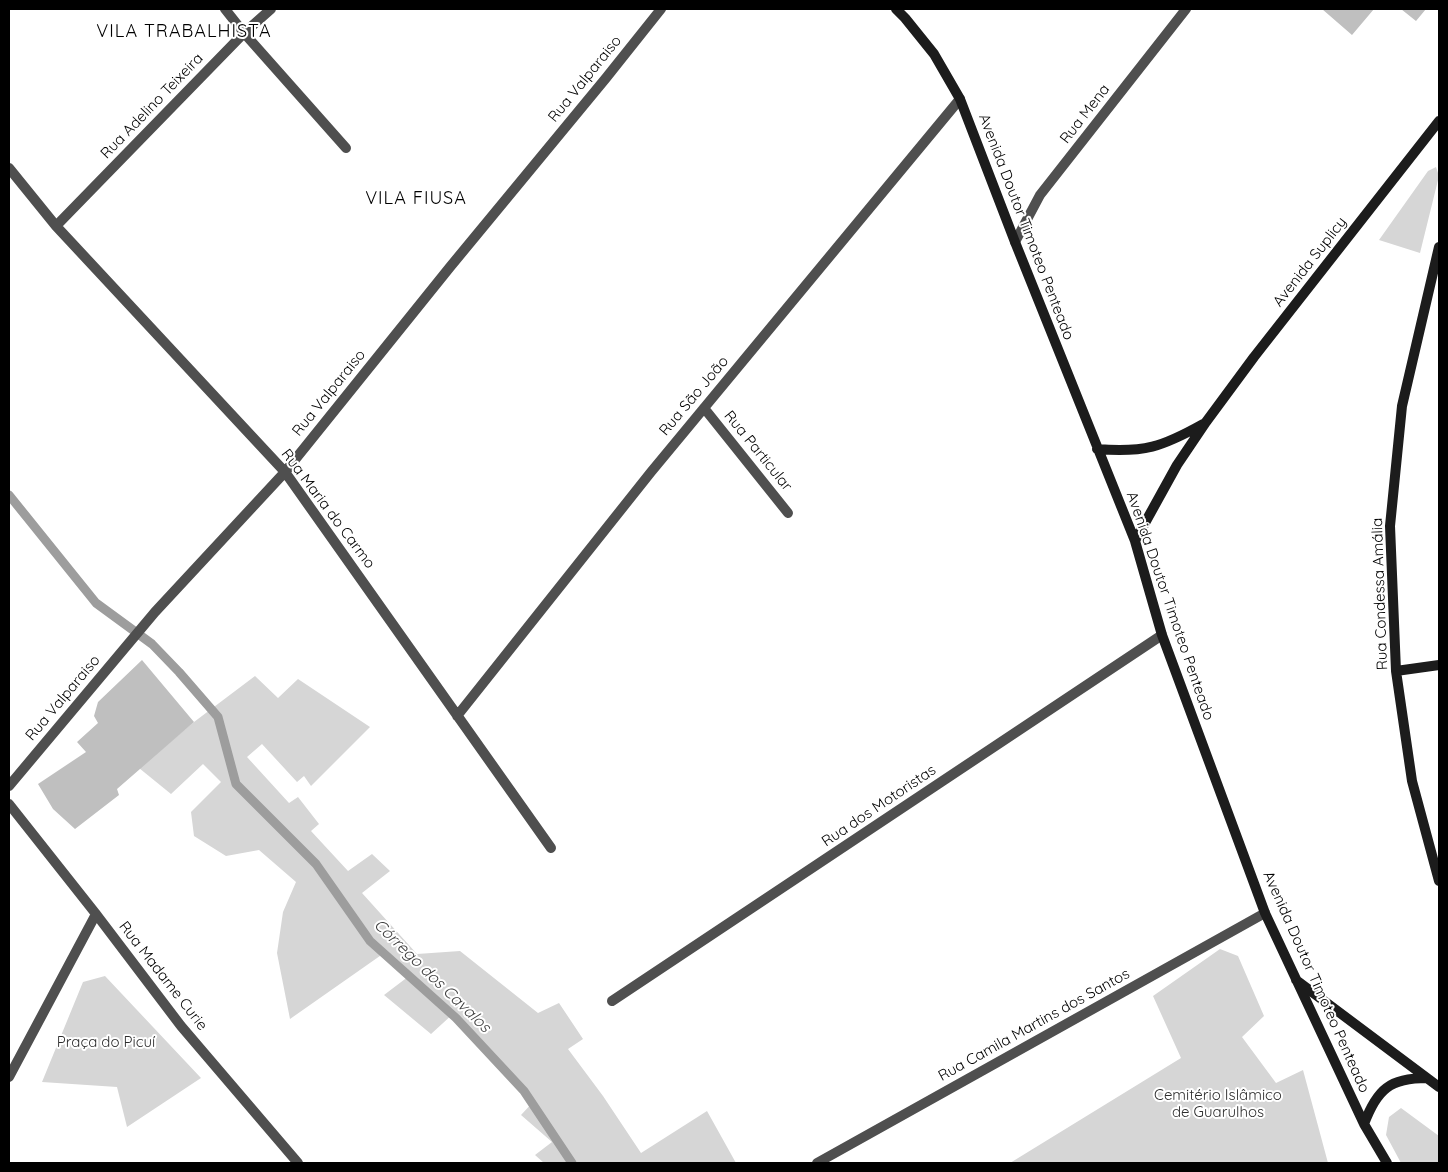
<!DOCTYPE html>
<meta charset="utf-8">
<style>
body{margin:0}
#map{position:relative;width:1448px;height:1172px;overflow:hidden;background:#fff;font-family:Quicksand,sans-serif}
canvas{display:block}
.frame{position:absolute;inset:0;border:10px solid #000;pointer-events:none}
</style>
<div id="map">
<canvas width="1448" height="1172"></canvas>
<div class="frame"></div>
</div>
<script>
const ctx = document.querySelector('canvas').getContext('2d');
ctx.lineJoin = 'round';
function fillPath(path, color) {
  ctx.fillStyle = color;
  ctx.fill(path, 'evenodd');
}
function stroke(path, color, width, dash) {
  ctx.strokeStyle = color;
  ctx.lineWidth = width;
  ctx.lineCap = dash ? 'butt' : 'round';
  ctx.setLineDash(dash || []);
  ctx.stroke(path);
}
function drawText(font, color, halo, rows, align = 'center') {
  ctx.font = font + ' Quicksand,sans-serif';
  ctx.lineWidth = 4;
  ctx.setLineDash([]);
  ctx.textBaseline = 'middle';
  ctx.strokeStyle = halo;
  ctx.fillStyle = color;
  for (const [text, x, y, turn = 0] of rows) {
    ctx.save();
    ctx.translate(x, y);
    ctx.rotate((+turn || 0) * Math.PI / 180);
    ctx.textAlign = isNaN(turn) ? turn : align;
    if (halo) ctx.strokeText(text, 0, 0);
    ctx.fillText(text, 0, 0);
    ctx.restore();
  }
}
fillPath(new Path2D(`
 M1436,167l3,9 -19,77 -41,-13 49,-69z
 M255,676l23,22 20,-19 72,48 -59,59 -7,-10 -7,6 -35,-38 -15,13 42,46 9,-6 21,27 -8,7 37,40 24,-17 18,17 -28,22 55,61 43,-3 78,62 21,-10 24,36 -15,10 35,47 38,57 66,-42 29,52h-192l-9,-8 17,-13 -31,-27 13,-14 -80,-88 -23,21 -47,-39 25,-19 -22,-25 -97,68 -13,-66 6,-41 13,-30 -37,-32 -33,6 -32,-20 -3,-24 30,-30 -18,-18 -32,30 -32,-26 55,-46z
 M1220,949l18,7 26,60 -22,21 34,46 27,-13 25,93h-318l171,-105 -28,-62z
 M105,976l96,102 -74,49 -10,-40 -75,-5 41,-100z
 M1401,1108l38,28v27h-38l-15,-28 3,-18z`), '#d6d6d6');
stroke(new Path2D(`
 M9,495l87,108 56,41 27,28 39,45 18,67 80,80 54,77 86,77 68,73 48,72`), '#9d9d9d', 9);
fillPath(new Path2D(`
 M1322,9h52l-22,26z
 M1401,9h25l-10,12z
 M142,660l52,62 -77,67 2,6 -44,34 -22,-20 -15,-25 48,-32 -9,-10 21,-19 -4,-7 4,-14z`), '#bfbfbf');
stroke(new Path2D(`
 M225,9l19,24 102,115
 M9,168l47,58 229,246 266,376
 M56,226l188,-193 27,-24
 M1015,242l25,-47 146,-186
 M704,408l84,105
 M457,716l194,-244 309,-373
 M9,786l146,-174 130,-140 165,-205 156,-189 55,-69
 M9,804l87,110 85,112 117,137
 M612,1001l550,-366
 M9,1077l87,-163
 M817,1163l448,-250`), '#4f4f4f', 10);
stroke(new Path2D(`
 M896,9l9,9 29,36 26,45 55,143 120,299 27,94 103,278 99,211 23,39
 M1439,247l-37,159 -12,120 6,145 16,110 27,100
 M1097,449c47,4 65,-2 106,-25
 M1135,541l42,-76 29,-43 48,-65 185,-236
 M1396,671l43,-6
 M1296,980l143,107
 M1364,1124c13,-35 26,-46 63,-46`), '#1c1c1c', 10);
drawText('15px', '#000', '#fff', [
 ["Rua Valparaiso",585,79,-51],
 ["Rua Adelino Teixeira",152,106,-46],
 ["Rua Mena",1085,114,-52],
 ["Avenida Doutor Timoteo Penteado",1026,227,69],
 ["Avenida Suplicy",1310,262,-52],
 ["Rua Valparaiso",329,393,-51],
 ["Rua São João",694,396,-50],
 ["Rua Particular",758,451,51],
 ["Rua Maria do Carmo",328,509,53],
 ["Rua Condessa Amália",1380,594,-92],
 ["Avenida Doutor Timoteo Penteado",1170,606,71],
 ["Rua Valparaiso",63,698,-50],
 ["Rua dos Motoristas",879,806,-34],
 ["Rua Madame Curie",163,976,52],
 ["Avenida Doutor Timoteo Penteado",1316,982,66],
 ["Rua Camila Martins dos Santos",1034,1025,-29]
]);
drawText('15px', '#2d2d2d', '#fff', [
 ["Praça do Picuí",106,1042],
 ["Cemitério Islâmico",1218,1095],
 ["de Guarulhos",1218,1112]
]);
drawText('italic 16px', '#3e3e3e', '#fff', [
 ["Córrego dos Cavalos",432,976,44]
]);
ctx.letterSpacing = '1px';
drawText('18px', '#000', '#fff', [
 ["VILA TRABALHISTA",184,32],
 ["VILA FIUSA",416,199]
]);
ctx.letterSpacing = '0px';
</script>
